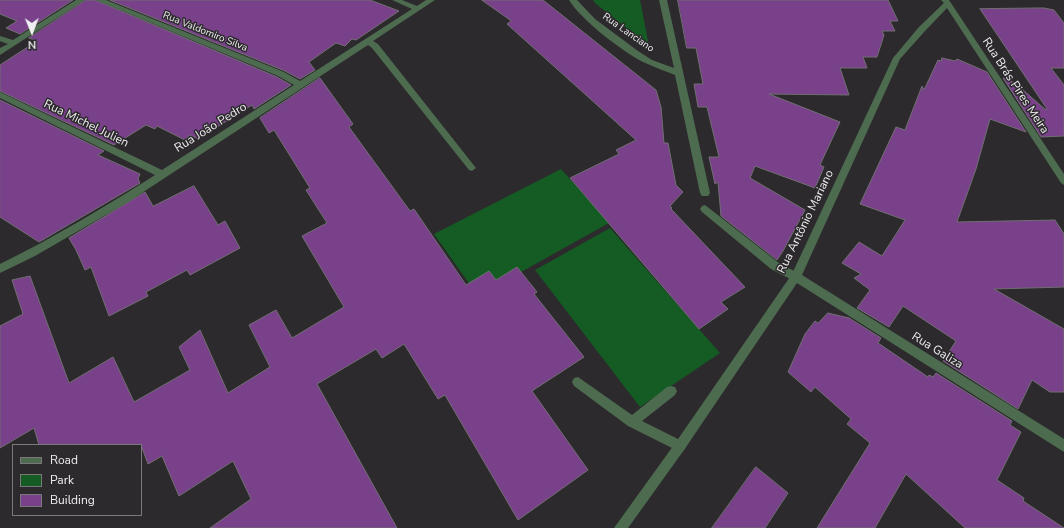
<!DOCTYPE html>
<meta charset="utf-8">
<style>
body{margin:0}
#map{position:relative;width:1064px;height:528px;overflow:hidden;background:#2c2a2d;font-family:"Nunito Sans",sans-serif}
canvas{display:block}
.legend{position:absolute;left:12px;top:444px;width:130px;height:72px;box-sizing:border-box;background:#2c2a2d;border:1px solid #7a787b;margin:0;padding:5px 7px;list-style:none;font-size:12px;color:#efeef0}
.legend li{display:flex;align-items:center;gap:8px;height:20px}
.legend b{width:20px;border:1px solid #7a787b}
.north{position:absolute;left:12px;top:12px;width:40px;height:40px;-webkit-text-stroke:3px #2c2a2d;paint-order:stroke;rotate:179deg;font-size:11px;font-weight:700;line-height:16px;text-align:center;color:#efeef0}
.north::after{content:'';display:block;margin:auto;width:14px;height:18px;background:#efeef0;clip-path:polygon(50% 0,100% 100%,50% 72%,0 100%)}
</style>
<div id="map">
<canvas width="1064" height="528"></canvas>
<ul class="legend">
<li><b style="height:5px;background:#4d6b4f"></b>Road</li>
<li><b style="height:11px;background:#145c23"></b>Park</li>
<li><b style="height:11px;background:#78418a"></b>Building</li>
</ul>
<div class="north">N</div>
</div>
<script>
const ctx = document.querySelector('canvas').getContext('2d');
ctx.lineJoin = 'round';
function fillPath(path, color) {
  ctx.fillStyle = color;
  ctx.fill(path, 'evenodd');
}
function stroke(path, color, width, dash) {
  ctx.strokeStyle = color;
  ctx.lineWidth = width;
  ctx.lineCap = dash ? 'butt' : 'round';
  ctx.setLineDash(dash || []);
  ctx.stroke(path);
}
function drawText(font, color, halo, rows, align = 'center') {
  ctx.font = font + ' "Nunito Sans",sans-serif';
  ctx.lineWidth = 3;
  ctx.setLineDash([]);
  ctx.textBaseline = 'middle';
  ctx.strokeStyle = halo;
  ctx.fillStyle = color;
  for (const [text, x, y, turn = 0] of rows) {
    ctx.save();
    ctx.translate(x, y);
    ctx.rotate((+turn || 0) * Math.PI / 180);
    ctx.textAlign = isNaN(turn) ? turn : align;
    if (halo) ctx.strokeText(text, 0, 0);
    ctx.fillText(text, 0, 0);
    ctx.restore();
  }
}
fillPath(new Path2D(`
 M593,0h47l9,46 -54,-43z
 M561,169l48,54 -131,73 -44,-62z
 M610,228l110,125 -80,54 -105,-137z`), '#145c23');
const building = new Path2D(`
 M0,0h73l-53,34 -14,-6 11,-7 -17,-7z
 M86,0h9l182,77 14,8 -37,24 -2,-4 -54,34 -8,-4 -5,5 -28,-14 -2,3 -9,-4 -32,20 -114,-54v-26l37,-24 -8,-3z
 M110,0h260l29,11 -43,29 -4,-1 -7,7 -9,-3 -27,19 6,8 -15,9 -15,-8z
 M482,0h61l113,90 5,17 3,36h4l8,42 7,7 -13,14 2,2 -1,1 74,78 -24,15 7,7 -29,20 -129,-151 49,-24 -3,-4 20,-10 -129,-116 4,-3z
 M678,0h210l10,21h-8l5,10h-13l2,4 -7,22h-14l4,11h-27l9,27 -80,-1 71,28 -20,43 4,2 -9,21 -60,-22 -5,12 55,32 -22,41 -6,9 -56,-44 -3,-34 -3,2 -6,-27h10l-12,-50h-9l-4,-23h9l-7,-36h-9z
 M1044,8l10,2 10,13v45h-13l13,17v51l-23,1 -38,-59 12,5 31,27 1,-1 -67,-100z
 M942,58l13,3 2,-2 30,13 39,60 -36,-13 -14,50 -19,53 98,-2 9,14v53l-70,2 70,40v63h-14l-18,-12 -14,29 -75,-48 13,-20 -53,-35 -14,21 -32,-19 13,-18 -16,-12 7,-4 -19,-11 17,-21 23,14 23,-36 -45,-16 36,-77 9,3 17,-44 2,4 14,-30 3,1z
 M320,78l33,46 -4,3 61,84 4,-2 52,76 23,-14 7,9 21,-13 20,25 -3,2 50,63 -52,34 56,79 -70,50 -73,-125 -7,4 -34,-55 -22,14 -6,-9 -59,35 80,144h-187l41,-29 -18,-38 -54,35 -17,-40 -14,8 -7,-19h-102l-5,-17 -34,20v-122l23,-12 -11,-34 18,-4 39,107 44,-26 21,45 56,-32 -11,-23 21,-17 28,63 42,-26 -21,-42 27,-15 16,28 52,-31 -42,-71 25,-13 -21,-33 4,-2 -36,-58 -5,3 -9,-15z
 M0,100l104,51 -6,4 42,19 -2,5 2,4 -101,59 -39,-25z
 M194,186l24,39 7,-4 15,27 -50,27 -3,-5 -41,22 2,4 -39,20 -18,-49 -6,3 -9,-20 -7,-12 76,-46 8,14z
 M828,313l21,5 32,20 -3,5 50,34 1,-2 4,2 3,-4 76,48 -2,4 11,7 -24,48 27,18 -1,3 41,27h-99l-59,-54 -31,54h-58l53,-85 -23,-19 4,-5 -36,-32 -4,5 -23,-20 17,-38 10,-13 3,2z
 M756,467l32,26 -23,35h-53z`);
fillPath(building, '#78418a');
stroke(building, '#726f73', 1);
fillPath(new Path2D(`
 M705,205l74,58 21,11 1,3 -1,3 -4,1 -4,-1 -21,-11 -69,-57 -2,-3 2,-3z
 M578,377l54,38 35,-28 4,-1 4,1 2,4 -2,4 -33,26 42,21 2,4 -2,4 -4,2 -52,-26 -54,-40 -2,-4 2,-4z`), '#4d6b4f');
fillPath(new Path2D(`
 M76,0h9l-85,55v-7l8,-4 -8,-3v-5l13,4z
 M96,0h10l178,72 16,9 112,-72 -20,-9h10l15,6 9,-6h9l-62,41 5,3 98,124 -4,3 -3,-1 -97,-122 -4,-3 -240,157 -93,54 -35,17v-9c53,-26 105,-57 155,-89l-155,-77v-6l162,78 132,-85 -16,-9z
 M569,0h8l18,19 43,32 14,9 22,8 -15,-68h8l43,193 -2,3h-6l-2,-3 -25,-118c-10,-4 -21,-8 -32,-13 -21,-11 -62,-42 -74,-62z
 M941,0h8l115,174v11l-3,-2 -114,-175 -22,23 -25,28 -98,216 262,164v13l-267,-169 -113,167 -56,78h-14l62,-86 116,-168 101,-216 26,-31 25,-24z`), '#4d6b4f');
drawText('10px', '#efeef0', '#2c2a2d', [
 ["Rua Valdomiro Silva",205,32,22],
 ["Rua Lanciano",628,33,35]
]);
drawText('12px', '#efeef0', '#2c2a2d', [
 ["Rua Brás Pires Meira",1015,86,57],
 ["Rua Michel Julien",86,124,26],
 ["Rua João Pedro",211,128,-32],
 ["Rua Antônio Mariano",806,222,-64],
 ["Rua Galiza",937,351,32]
]);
</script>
